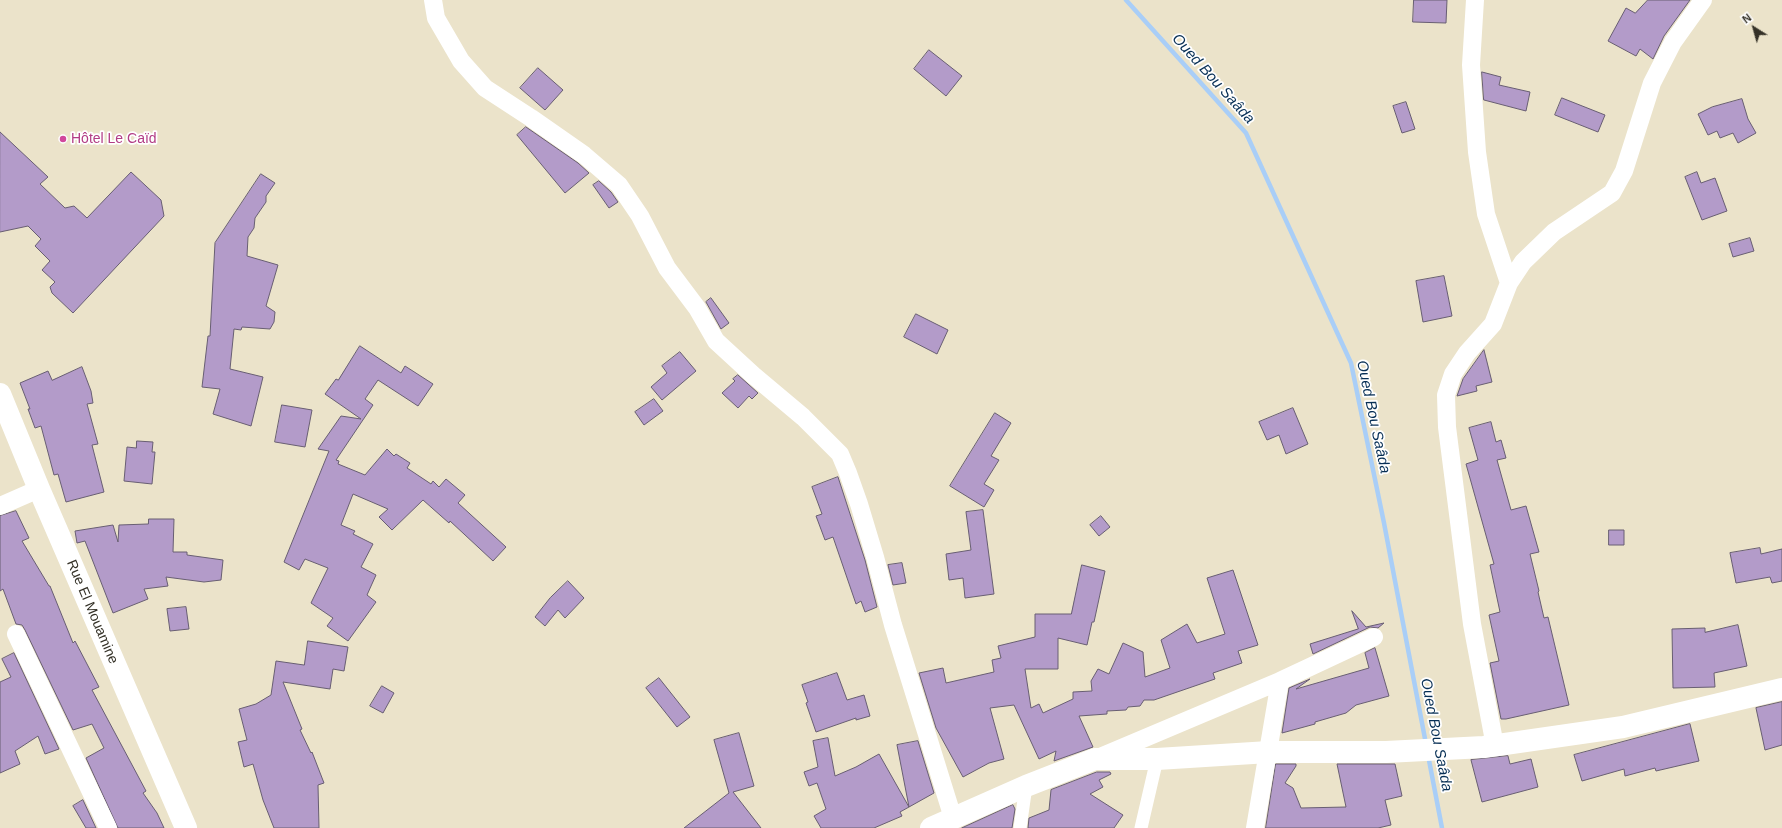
<!DOCTYPE html>
<meta charset="utf-8">
<style>
body{margin:0}
#map{position:relative;width:1782px;height:828px;overflow:hidden;background:#ebe3ca;font-family:Helvetica,sans-serif}
canvas{display:block}
.north{position:absolute;left:1734px;top:8px;width:40px;height:40px;-webkit-text-stroke:3px #fff;paint-order:stroke;rotate:323deg;font-size:11px;font-weight:700;line-height:16px;text-align:center;color:#353228}
.north::after{content:'';display:block;margin:auto;width:14px;height:18px;background:#353228;clip-path:polygon(50% 0,100% 100%,50% 72%,0 100%)}
</style>
<div id="map">
<canvas width="1782" height="828"></canvas>
<div class="north">N</div>
</div>
<script>
const ctx = document.querySelector('canvas').getContext('2d');
ctx.lineJoin = 'round';
function stroke(path, color, width, dash) {
  ctx.strokeStyle = color;
  ctx.lineWidth = width;
  ctx.lineCap = dash ? 'butt' : 'round';
  ctx.setLineDash(dash || []);
  ctx.stroke(path);
}
function fillPath(path, color) {
  ctx.fillStyle = color;
  ctx.fill(path, 'evenodd');
}
function drawText(font, color, halo, rows, align = 'center') {
  ctx.font = font + ' Helvetica,sans-serif';
  ctx.lineWidth = 3.5;
  ctx.setLineDash([]);
  ctx.textBaseline = 'middle';
  ctx.strokeStyle = halo;
  ctx.fillStyle = color;
  for (const [text, x, y, turn = 0] of rows) {
    ctx.save();
    ctx.translate(x, y);
    ctx.rotate((+turn || 0) * Math.PI / 180);
    ctx.textAlign = isNaN(turn) ? turn : align;
    if (halo) ctx.strokeText(text, 0, 0);
    ctx.fillText(text, 0, 0);
    ctx.restore();
  }
}
stroke(new Path2D(`
 M1126,0l120,133 105,230 33,160 42,221
 M1428,755l14,73`), '#a9cef7', 4.5);
const building = new Path2D(`
 M1414,0h33l-1,23 -33,-1z
 M1648,0h42l-26,36 -11,23 -13,-10 -4,7 -28,-15 18,-33 9,5z
 M929,50l33,26 -16,20 -32,-27z
 M538,68l25,22 -18,20 -25,-22z
 M1482,72l19,5 -2,8 31,7 -4,19 -42,-11z
 M1562,98l43,17 -7,17 -43,-17z
 M1742,99l6,20 8,14 -18,10 -5,-10 -13,5 -3,-7 -9,4 -10,-21 14,-7z
 M1406,102l9,27 -13,4 -9,-27z
 M526,127l52,36 11,10 -24,20 -48,-58z
 M0,132l48,45 -8,7 25,24 9,-2 13,12 44,-46 30,28 3,16 -91,97 -21,-20 -2,-6 5,-5 -13,-12 8,-9 -15,-15 6,-7 -13,-13 -28,6z
 M1697,172l4,11 14,-5 12,33 -25,9 -17,-43z
 M261,174l14,9 -9,13v6l-11,16 -1,10 -6,9 -1,19 31,9 -12,41 9,6 -1,10 -4,7 -28,-2 -1,3 -7,-1 -4,40 33,8 -12,49 -38,-12 7,-25 -18,-2 6,-51h2l5,-93z
 M599,181l12,11 7,10 -9,6 -16,-23z
 M1750,238l4,13 -21,6 -4,-13z
 M1444,276l8,40 -29,6 -7,-41z
 M711,298l18,25 -8,6 -15,-27z
 M916,314l32,16 -11,24 -33,-17z
 M360,346l41,27 4,-7 28,18 -15,22 -40,-26 -13,19 8,6 -37,55 3,1 -1,3 27,11 22,-26 7,7 2,-2 14,9 -3,5 24,16 2,-3 6,6 7,-8 19,16 -7,8 48,44 -13,14 -43,-40 -1,2 -26,-23 -31,30 -13,-13 9,-8 -35,-15 -12,31 14,6 -2,3 20,10 -12,23 15,8 -9,20 9,7 -28,39 -21,-15 6,-8 -22,-15 17,-35 -23,-9 -6,11 -15,-8 45,-111 -11,-2 23,-33 20,3 -36,-25 11,-15 2,1z
 M1484,350l8,32 -16,4 1,5 -20,5 6,-17z
 M680,352l16,19 -34,29 -11,-13 16,-14 -5,-7z
 M82,367l9,24 2,12 -6,1 11,40 -6,1 12,47 -38,10 -8,-28 -4,1 -13,-49 -6,2 -7,-19h2l-10,-26 28,-12 4,9z
 M738,375l20,18 -6,6 -3,-3 -11,12 -16,-15 13,-12 -2,-2z
 M654,399l9,12 -19,14 -9,-13z
 M282,405l30,5 -7,37 -30,-5z
 M1293,408l15,36 -22,10 -7,-19 -12,5 -8,-18z
 M995,413l16,10 -20,33 8,4 -15,24 10,6 -10,17 -34,-21z
 M1491,422l5,20 5,-2 5,18 -9,2 14,50 15,-4 13,46 -9,2 9,37 -1,1 6,26 4,-1 21,88 -63,14h-5l-11,-56 9,-2 -10,-46 11,-3 -10,-47 4,-1 -28,-100 12,-4 -9,-32z
 M137,441l16,1 -1,10h3l-3,32 -28,-3 3,-34 9,1z
 M838,477l27,83 12,47 -12,5 -4,-11 -5,3 -23,-67 -8,3 -9,-24 6,-2 -10,-27z
 M983,510l11,84 -29,4 -2,-20 -14,2 -3,-26 25,-4 -5,-38z
 M16,511l13,27 -7,3 27,45h1l23,57 2,-2 24,46 -7,3 54,101 -3,2 14,20 7,15h-46l-32,-70 18,-10 -12,-24 -19,6 -48,-100 -3,-5 -6,-1 -13,-35 -3,2v-75z
 M1101,516l9,11 -11,9 -9,-11z
 M149,519h25l-1,33h14v3l36,5 -2,20 -17,2 -38,-5 2,9 -24,3 4,10 -35,14 -28,-72 -8,2 -2,-12 38,-6 5,17 1,-17 29,-1z
 M1609,530h15v15h-15z
 M1760,548l1,6 21,-5v32l-10,2 -2,-6 -34,6 -6,-30z
 M902,563l4,20 -13,2 -5,-20z
 M1082,565l23,6 -11,51h-2l-5,23 -29,-7v31h-33l6,39 8,-4 4,9 30,-14v-7l19,-1 -1,-10 7,-12 11,5 14,-31 20,9 2,25 25,-9 -9,-28 26,-16 10,19 28,-9 -18,-56 26,-8 25,75 -20,6 4,12 -29,10 2,6 -61,21h-10l-4,6 -12,1 -2,3 -19,1v3l-28,2 14,31 -39,14 2,-10 -17,8 -25,-54 -24,3 14,51 -15,4 -26,14 -27,-49 -17,-55 24,-5 3,15 48,-11 -2,-12 9,-2 -3,-12 37,-9v-23h36z
 M568,581l16,17 -19,20 -7,-8 -13,16 -10,-9 15,-19z
 M186,607l3,22 -19,2 -3,-22z
 M1352,611l14,16 18,-4 -6,5 -8,-1 -57,27 -3,-10 48,-15z
 M1738,625l9,41 -33,7 1,14 -42,1 -1,-59 33,-1v4z
 M308,641l40,6 -4,24 -11,-2 -3,20 -47,-7 19,47 -2,1 11,23 1,-1 12,31 -6,2 1,43h-45l-11,-28 -10,-36 -9,3 -6,-25 9,-2 -8,-31 17,-5 15,-9 5,-34 28,4z
 M1375,648l14,48 -33,9 -10,8 -31,9v2l-33,9 7,-45 21,-9 -14,10 73,-21 -4,-15z
 M14,653l45,96 -14,5 -7,-18 -23,15 5,13 -20,9v-91l11,-5 -9,-18z
 M837,673l10,27 17,-5 6,21 -14,4v-2l-40,14 -10,-29 2,-1 -6,-17z
 M659,678l31,39 -13,10 -31,-39z
 M382,686l12,7 -11,20 -13,-7z
 M1782,702v43l-17,5 -9,-42z
 M1690,724l9,37 -43,10 -1,-3 -30,8 -1,-7 -42,12 -8,-26z
 M739,733l15,53 -21,6 28,36h-77l45,-35 -15,-53z
 M828,738l7,38 21,-9 23,-13 30,53 -9,5 2,4 -28,12h-53l-7,-12 12,-7 -9,-26 -8,3 -5,-14 14,-5 -5,-26z
 M918,741l16,52 -25,14 -12,-62z
 M1508,756l2,8 21,-5 7,28 -56,15 -11,-42z
 M1276,764h20v2l-11,17 8,5 8,20 45,-1 -9,-43h58l7,32 -17,4 6,25 -13,3h-112z
 M1097,772h13l1,2 -12,6 4,7 -13,7 33,21 -9,13h-86l1,-10 20,-8 2,-20z
 M83,800l13,28h-10l-13,-22z
 M1013,805l2,4 -3,19h-50z`);
fillPath(building, '#b39bc9');
stroke(building, '#685e72', 1);
stroke(new Path2D(`
 M1020,828l6,-42
 M1141,828l16,-69`), '#fff', 13);
stroke(new Path2D(`
 M433,0l3,18 25,43 24,27 46,30 53,37 35,30 21,31 27,52 30,40 19,33 37,34 50,42 37,37 8,19 11,31 16,53 18,68 60,193
 M1475,0l-4,65 6,87 9,62 23,69
 M0,506l39,-17
 M16,634l92,194
 M1495,746l-23,-122 -25,-197 -1,-32 7,-21 14,-21 26,-29 16,-41 14,-21 31,-30 58,-39 12,-22 28,-88 21,-41 30,-42
 M1100,757l180,-76 94,-44
 M1255,828l25,-147`), '#fff', 18);
stroke(new Path2D(`
 M0,394l39,95 147,339
 M931,828l95,-42 69,-27h62l112,-7h117l98,-5 139,-20 159,-38`), '#fff', 22);
for (const [x, y, r, color] of [
 [63,139,4,"#d1479c"]
]) {
  const dot = new Path2D();
  dot.arc(x, y, r, 0, 2 * Math.PI);
  ctx.fillStyle = color;
  ctx.fill(dot);
  stroke(dot, '#fff', 1.5);
}
drawText('14px', '#b23c85', '#fff', [
 ["Hôtel Le Caïd",71,139]
], 'left');
drawText('14px', '#353228', '#fff', [
 ["Rue El Mouamine",92,612,67]
]);
drawText('italic 15px', '#072f55', '#fff', [
 ["Oued Bou Saâda",1213,79,48],
 ["Oued Bou Saâda",1373,417,78],
 ["Oued Bou Saâda",1436,735,79]
]);
</script>
